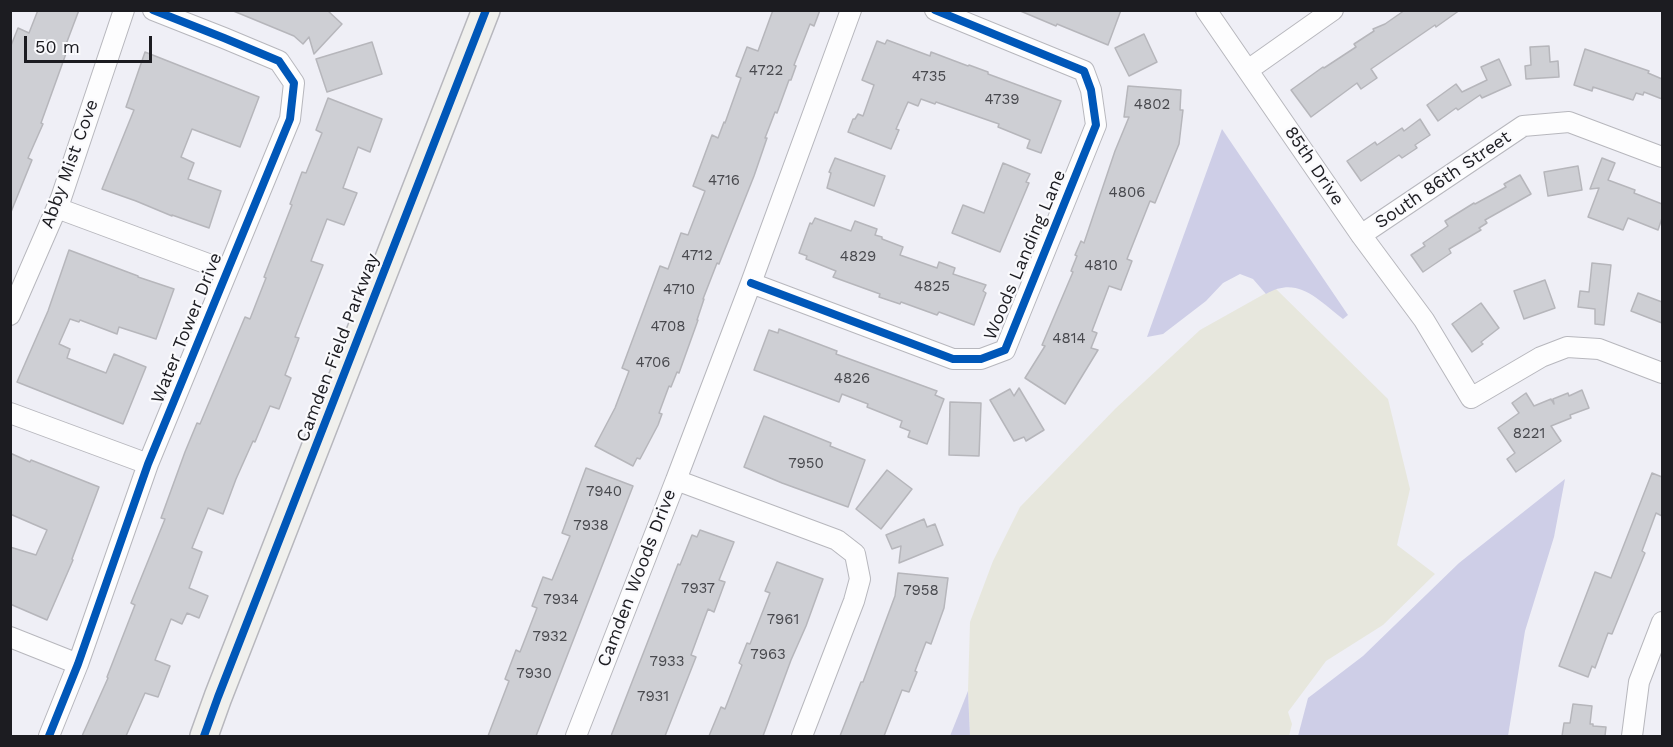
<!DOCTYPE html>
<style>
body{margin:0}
#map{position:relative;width:1673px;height:747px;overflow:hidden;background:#efeff6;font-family:"Work Sans",sans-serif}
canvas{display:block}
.frame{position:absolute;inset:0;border:12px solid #1c1c21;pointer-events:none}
.scale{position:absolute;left:24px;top:36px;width:128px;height:27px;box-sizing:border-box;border:3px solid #1c1c21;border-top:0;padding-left:8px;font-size:18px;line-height:21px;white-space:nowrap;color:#1c1c21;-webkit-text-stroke:4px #fafafd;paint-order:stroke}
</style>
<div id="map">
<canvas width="1673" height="747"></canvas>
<div class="frame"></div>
<div class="scale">50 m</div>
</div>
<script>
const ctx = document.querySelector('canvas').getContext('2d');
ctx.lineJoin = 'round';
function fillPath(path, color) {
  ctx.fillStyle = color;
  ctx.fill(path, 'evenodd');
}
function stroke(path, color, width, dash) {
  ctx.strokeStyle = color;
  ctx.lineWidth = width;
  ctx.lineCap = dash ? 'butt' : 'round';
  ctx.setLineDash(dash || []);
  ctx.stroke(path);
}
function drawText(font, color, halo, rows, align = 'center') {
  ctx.font = font + ' "Work Sans",sans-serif';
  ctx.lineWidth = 4.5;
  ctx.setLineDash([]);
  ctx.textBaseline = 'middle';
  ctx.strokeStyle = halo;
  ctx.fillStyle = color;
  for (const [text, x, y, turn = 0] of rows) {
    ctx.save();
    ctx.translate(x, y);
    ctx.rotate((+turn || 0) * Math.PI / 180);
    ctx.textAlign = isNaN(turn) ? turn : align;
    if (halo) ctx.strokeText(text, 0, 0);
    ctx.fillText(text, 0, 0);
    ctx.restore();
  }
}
fillPath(new Path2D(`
 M1275,288l113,111 22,90 -13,56 38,29 -52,51 -57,36 -38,51 4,12 -3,12h-319l-2,-45 2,-69 23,-61 27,-54 96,-99 84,-78z`), '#e7e7dd');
fillPath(new Path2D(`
 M1222,129l126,186 -5,4c-25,-19 -45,-44 -77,-25l-13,-15 -13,-5 -17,9 -17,18 -43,33 -16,3z
 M1565,479l-11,58 -29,94 -17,105h-210l10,-38 55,-42 96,-93z
 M968,691l2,45h-20z`), '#cecee7');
const building = new Path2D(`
 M38,10h41l-14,37 3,1 -27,75 2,1 -15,34 4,2 -21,52 -1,-164 8,-20 11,5z
 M231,10h96l15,14 -28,30 -5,-17 -6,7 -9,-8z
 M773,10h47l-6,16 -4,-2 -16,41 2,1 -5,14h-2l-12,33 -2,-1 -10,26h2l-13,38 -35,88 -2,-1 -14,36h1l-7,21h1l-19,53 -2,-1 -6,15 -2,-1 -10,27 3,1 -4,11 -18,34 -3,-1 -4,8 -38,-20 20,-38 14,-37 -7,-3 38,-102 8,3 13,-36 7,2 17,-44 -12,-5 19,-51 6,3 6,-16 1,1 16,-45 -5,-2 11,-29 11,4z
 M1018,10h103l-13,35 -51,-21 -1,2z
 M1405,10h55l-24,17 -1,-2 -64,44 6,9 -16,11 -4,-6 -46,34 -20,-27 32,-23 1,1 32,-21 -2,-3 20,-13 -1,-2 12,-5z
 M1144,34l13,28 -28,14 -14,-28z
 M887,40l43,16 1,-4 37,14 1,-1 19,7v2l73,27 -20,52 -14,-5 3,-8 -32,-13 1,-3 -63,-22 -1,2 -14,-5 -3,7 -10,-4 -12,27 3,1 -8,19 -43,-17 5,-13h2l3,-5 5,2 11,-31 -12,-5 15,-39 8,3z
 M372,42l10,32 -55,18 -11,-33z
 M1549,46l1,16 8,-1 1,16 -33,2 -1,-13 6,-1 -1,-18z
 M1585,49l64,22 -1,2 14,6v20l-18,-7 -1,3 -7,-2 -3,7 -40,-13 -1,4 -18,-6z
 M145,52l114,45 -19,50 -48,-18 -11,28 13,6 -6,16 33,12 -12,37 -37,-13v1l-36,-15 -34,-12 32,-79 -8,-3z
 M1499,59l12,26 -29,13 -2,-3 -22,15 -2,-2 -18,13 -11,-16 29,-21 6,8 25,-12 -6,-13z
 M1128,86l53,4 -1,20h3l-4,34 -24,59 -5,-2 -23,58 5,2 -11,29 -12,-4 -17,45 5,2 -6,15 7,2 -33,54 -40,-26 20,-32 -3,-1 31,-73 -2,-1 6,-15 -2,-1 6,-14 3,2 31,-92 14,-34h-5z
 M328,98l54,21 -12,33 -12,-5 -15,41 14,5 -13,32 -17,-6 -16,42 12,4 -28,72 4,1 -14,37 6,3 -12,31 -9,-3 -15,36 -2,-1 -17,38 -13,35 -15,-6 -16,40 10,4 -13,36 19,8 -9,22 -12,-5 -5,11 -11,-5 -16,41 15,6 -12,31 -13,-4 -19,43h-44l26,-58 -1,-1 28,-72 -4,-2 34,-84 -4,-1 24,-66 12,-29 3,1 45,-107 5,2 16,-41 -2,-1 28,-72 -2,-1 12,-32 4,1 16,-40 -6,-3z
 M1420,119l10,16 -15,10 2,3 -15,10 -3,-3 -38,26 -14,-20 28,-19 2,3 25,-17 2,3z
 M835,158l50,18 -11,30 -47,-18 4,-15 -2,-1z
 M1602,158l13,5 -7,17 27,10 -1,3 28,11v14l-4,12 -30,-12 -5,12 -35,-13 11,-29 -9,1z
 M1003,163l27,11 -4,8 3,1 -29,69 -48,-19 11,-28 21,8z
 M1578,166l4,24 -34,6 -4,-24z
 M1520,175l11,19 -46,26 2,3 -8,5 2,2 -32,19 2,4 -28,19 -12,-17 14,-9 -2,-3 25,-17 -3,-5 29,-18 1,1 31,-17 -2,-3z
 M815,218l36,13 4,-10 22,8 -2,6 7,2v2l21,8 -3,8 37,13 2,-6 16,6 -2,6 33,11 -3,6 3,2 -12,32 -35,-13 -2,3 -36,-13 -1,2 -21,-7 1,-3 -47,-17 3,-6 -30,-12 1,-3 -8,-3 11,-30 2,1z
 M69,250l69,26v1l36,12 -18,50 -37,-12 -2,7 -37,-14 -1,2 -9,-3 -11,25 11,5 -3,9 39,15 8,-19 32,13 -23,57 -106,-42 31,-71z
 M1592,263l19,2 -7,60 -9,-1v-15l-17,-2 2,-16 9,1z
 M1545,280l10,28 -31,11 -10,-28z
 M1638,293l24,9v21l-31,-12z
 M1481,303l18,25 -18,14 2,2 -11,8 -20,-28z
 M779,329l58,22 -1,3 101,37 -2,4 9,4 -17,45 -19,-7 2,-6 -10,-4 2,-6 -35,-14 1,-3 -26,-10 -3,8 -85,-32 15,-40 9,3z
 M1019,388l25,42 -18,11 -2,-4 -10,4 -24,-41 20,-11 4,7z
 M1582,390l7,18 -19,7 1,3 -20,8 10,15 -45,31 -9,-13 8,-6 -17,-25 21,-15 -7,-10 14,-10 8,13 17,-7 3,5 -1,-5 15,-6 1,3z
 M950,402l31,1 -2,53 -30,-1z
 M764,416l67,27 -1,3 35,14 -17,47 -66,-24 -38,-16z
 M10,453l20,9 1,-2 68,27 -27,72 1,1 -26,60 -37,-16v-57l26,8 11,-25 -37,-16z
 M586,468l47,18 -97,250h-48l21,-55 -4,-2 11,-29 4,2 17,-44 -5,-2 11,-29 9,3 18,-44 -8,-3z
 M887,470l25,19 -31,40 -25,-20z
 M1652,473l10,4v39l-6,-3 -14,38 3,2 -33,81 -4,-1 -13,35 -3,-2 -4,11 -29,-11 36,-94 16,6z
 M924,519l3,8 8,-3 8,21 -44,18 2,-17 -9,3 -6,-14z
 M700,530l34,12 -15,38 6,2 -11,30 -6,-3 -17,46 5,2 -31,79h-54l67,-172 2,1 12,-30 5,2z
 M777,562l46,17 -17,47 -15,34 -28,76h-54l12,-29 4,2 17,-44 -3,-2 8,-20 3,1 20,-51 -5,-2z
 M898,573l50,5 -4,30 -13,36 -5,-2 -11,29 2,1 -8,20 -7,-2 -18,46h-44l21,-54h2l32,-86z
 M1573,704l19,2 -2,18h3v2l13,1 -1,9h-43l2,-13h6z`);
fillPath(building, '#cecfd4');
stroke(building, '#b6b6bb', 1.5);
const street = new Path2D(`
 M1206,10l155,225 63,85 47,78 70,-41 26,-10 32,2 63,24
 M1248,70l85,-60
 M57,208l170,63
 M1361,235l162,-109 46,-4 93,35
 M751,283l202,76h28l24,-9 91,-225 -5,-35 -7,-19 -149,-61
 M10,315l51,-117 63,-188
 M10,413l138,51
 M676,480l75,-197 100,-273
 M10,637l68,27
 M49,736l29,-72 70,-200 142,-345 4,-36 -15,-22 -55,-23 -71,-28
 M576,736l100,-256 161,60 18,14 5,25 -6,22 -52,135
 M1632,736l7,-54 23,-60`);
const secondary = new Path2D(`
 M204,736l14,-39 268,-687`);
stroke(street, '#b7b7bd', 22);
stroke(secondary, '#b7b7bd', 30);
stroke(street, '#fdfdfe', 20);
stroke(secondary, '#f0f0ed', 27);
stroke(new Path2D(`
 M751,283l202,76h28l24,-9 91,-225 -5,-35 -7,-19 -149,-61
 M49,736l29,-72 70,-200 142,-345 4,-36 -15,-22 -55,-23 -71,-28
 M204,736l14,-39 268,-687`), '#0057b8', 8);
drawText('15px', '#48494e', null, [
 ["4722",766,71],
 ["4735",929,77],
 ["4739",1002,100],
 ["4802",1152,105],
 ["4716",724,181],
 ["4806",1127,193],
 ["4712",697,256],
 ["4829",858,257],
 ["4810",1101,266],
 ["4825",932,287],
 ["4710",679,290],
 ["4708",668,327],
 ["4814",1069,339],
 ["4706",653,363],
 ["4826",852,379],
 ["8221",1529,434],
 ["7950",806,464],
 ["7940",604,492],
 ["7938",591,526],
 ["7937",698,589],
 ["7958",921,591],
 ["7934",561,600],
 ["7961",783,620],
 ["7932",550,637],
 ["7963",768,655],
 ["7933",667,662],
 ["7930",534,674],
 ["7931",653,697]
]);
drawText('18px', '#1c1c21', '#fafafd', [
 ["Abby Mist Cove",70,164,-70],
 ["85th Drive",1314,166,56],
 ["South 86th Street",1443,180,-34],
 ["Woods Landing Lane",1025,255,-67],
 ["Water Tower Drive",187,328,-68],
 ["Camden Field Parkway",338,348,-69],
 ["Camden Woods Drive",637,578,-69]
]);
</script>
